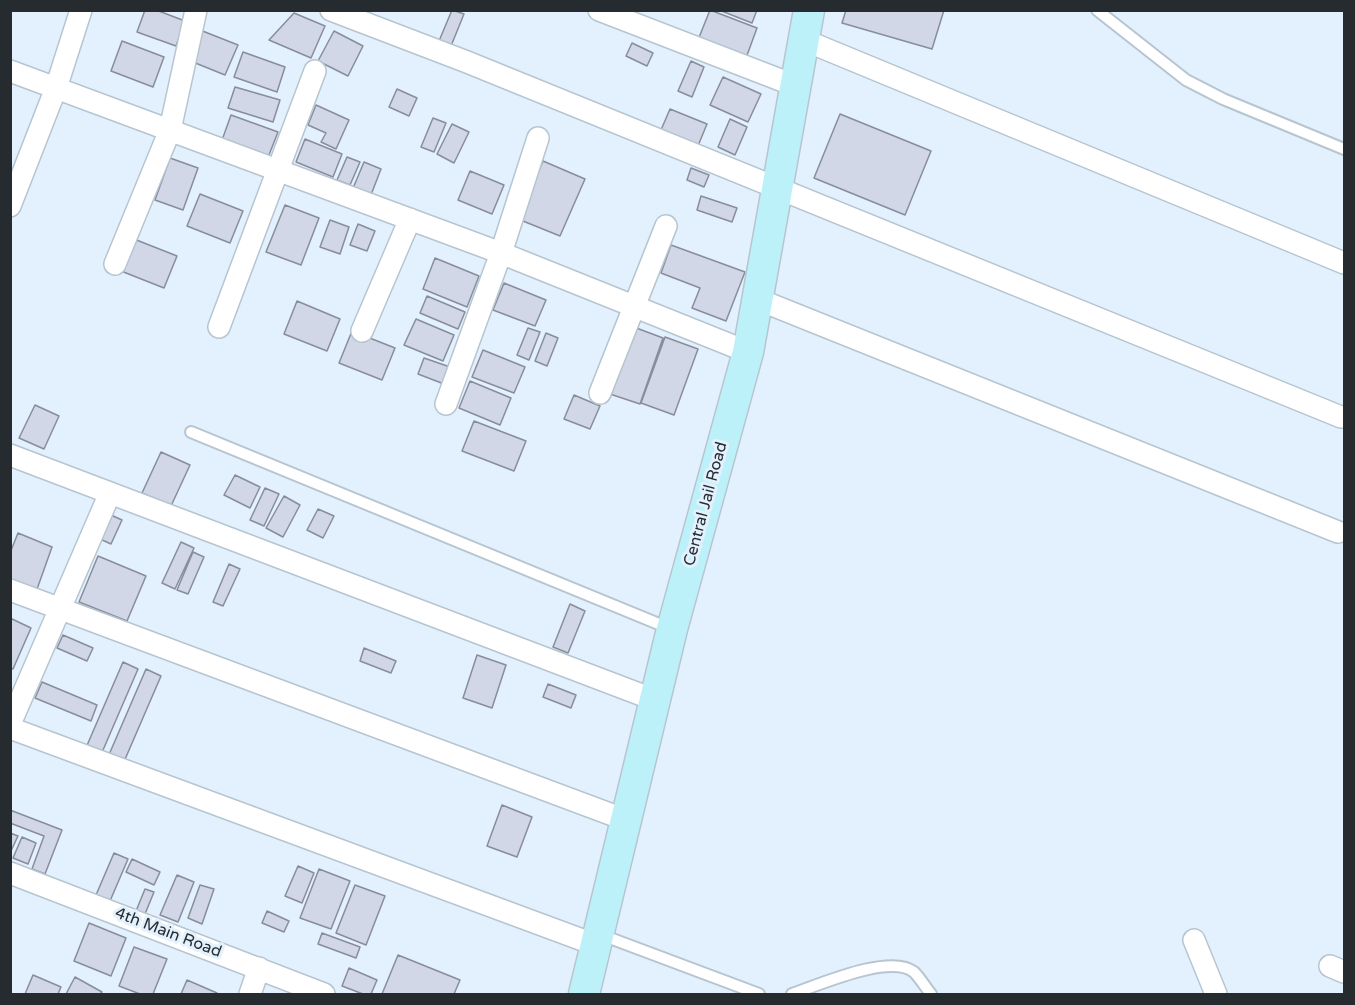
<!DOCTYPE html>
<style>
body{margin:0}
#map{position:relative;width:1355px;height:1005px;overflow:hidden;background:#e2f1fd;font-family:"Varela Round",sans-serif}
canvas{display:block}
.frame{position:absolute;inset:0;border:12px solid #262b30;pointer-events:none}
</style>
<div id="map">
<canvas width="1355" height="1005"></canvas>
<div class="frame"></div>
</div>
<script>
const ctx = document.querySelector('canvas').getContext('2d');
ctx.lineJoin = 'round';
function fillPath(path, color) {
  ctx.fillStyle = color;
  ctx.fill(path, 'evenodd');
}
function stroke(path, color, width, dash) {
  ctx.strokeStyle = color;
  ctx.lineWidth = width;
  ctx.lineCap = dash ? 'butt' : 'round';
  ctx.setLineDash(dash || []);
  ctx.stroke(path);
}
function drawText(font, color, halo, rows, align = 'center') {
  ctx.font = font + ' "Varela Round",sans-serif';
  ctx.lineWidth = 6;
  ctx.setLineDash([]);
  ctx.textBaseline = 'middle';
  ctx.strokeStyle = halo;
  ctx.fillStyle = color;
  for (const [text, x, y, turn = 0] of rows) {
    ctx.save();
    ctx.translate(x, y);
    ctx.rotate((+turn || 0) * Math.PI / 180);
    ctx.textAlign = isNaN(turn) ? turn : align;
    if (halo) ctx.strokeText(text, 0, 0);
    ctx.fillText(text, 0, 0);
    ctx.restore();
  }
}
const building = new Path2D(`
 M145,10h11l29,11 -9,25 -39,-14z
 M452,10l12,4 -13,32 -12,-5z
 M710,10l47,18 -11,30 -48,-18z
 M719,10h38l-5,13z
 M846,10h98l-12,39 -90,-26z
 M294,13l31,13 -14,32 -42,-18z
 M200,30l38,15 -13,30 -37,-15z
 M334,31l29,15 -15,30 -30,-15z
 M122,41l42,16 -11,30 -42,-16z
 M632,43l21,10 -6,13 -21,-10z
 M243,52l42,15 -8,25 -43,-15z
 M691,61l13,6 -12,30 -14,-6z
 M723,77l38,17 -13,28 -38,-17z
 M235,87l45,13 -7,22 -45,-14z
 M397,89l20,9 -8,18 -20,-9z
 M316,105l33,15 -13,29 -15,-7 5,-9 -18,-8z
 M670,109l37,15 -12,29 -37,-16z
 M840,114l91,37 -26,64 -91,-37z
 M231,115l47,17 -11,28 -46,-17z
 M433,118l13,5 -12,29 -13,-5z
 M730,119l17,8 -12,28 -17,-8z
 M452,124l17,8 -15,31 -17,-9z
 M305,139l37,15 -9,23 -37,-15z
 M347,157l13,5 -10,23 -13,-5z
 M170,158l28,10 -15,42 -28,-10z
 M543,161l42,18 -25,57 -42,-17z
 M364,162l17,7 -12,31 -18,-7z
 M691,168l18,7 -5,12 -17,-7z
 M470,171l34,14 -12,29 -34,-14z
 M200,194l43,17 -13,32 -43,-17z
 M701,196l36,12 -5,14 -35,-12z
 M285,205l34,13 -18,47 -35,-13z
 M330,220l19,7 -9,27 -20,-7z
 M358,224l17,7 -8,20 -17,-6z
 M134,239l43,17 -13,32 -43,-17z
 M671,245l74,27 -19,49 -34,-13 8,-20 -39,-15z
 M435,258l44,18 -12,31 -44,-18z
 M504,283l42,17 -11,26 -42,-16z
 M427,296l38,16 -7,17 -38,-16z
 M297,301l43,18 -13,32 -43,-17z
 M416,319l38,16 -11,26 -39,-16z
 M631,326l32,12 -23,66 -33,-11z
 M528,328l12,4 -11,28 -12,-5z
 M352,331l43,17 -13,32 -43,-17z
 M546,333l12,5 -11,28 -12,-5z
 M665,337l33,12 -24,66 -33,-12z
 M483,350l42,17 -11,26 -42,-16z
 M424,358l26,9 -6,17 -26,-10z
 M470,381l41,17 -11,27 -41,-17z
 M574,395l26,11 -10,23 -26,-10z
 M35,405l24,11 -15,33 -25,-11z
 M474,421l52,20 -12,30 -52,-20z
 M161,452l29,13 -19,41 -29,-13z
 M235,475l25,12 -10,21 -26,-13z
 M265,488l14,6 -15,32 -14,-6z
 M284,496l16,9 -17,32 -17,-9z
 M318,509l16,7 -11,22 -16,-8z
 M111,515l11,5 -11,24 -11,-5z
 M18,533l34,14 -16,45 -26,-9v-30z
 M181,542l13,6 -19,41 -13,-6z
 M193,552l11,5 -16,37 -11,-4z
 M98,556l48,20 -19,45 -48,-19z
 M229,564l11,5 -17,37 -10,-4z
 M570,604l15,7 -17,42 -15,-6z
 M10,618l21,10 -18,41 -3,-1z
 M63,635l30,13 -6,13 -30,-13z
 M364,648l32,13 -5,12 -31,-12z
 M477,655l29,10 -14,43 -29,-10z
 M123,662l15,7 -38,88 -15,-7z
 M146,669l15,7 -38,88 -15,-7z
 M42,682l55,23 -6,16 -56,-23z
 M548,684l28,11 -5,13 -28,-11z
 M502,805l30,12 -15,40 -30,-11z
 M10,810l52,20 -17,44 -13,-5 12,-33 -34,-13z
 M10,833l8,3 -8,17z
 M22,837l14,6 -8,21 -15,-6z
 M114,853l14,6 -18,42 -14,-6z
 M132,859l28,13 -6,13 -28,-13z
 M298,866l16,7 -12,30 -17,-7z
 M319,869l31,12 -19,48 -31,-11z
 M177,875l17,7 -16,40 -18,-7z
 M200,885l14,4 -12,35 -14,-6z
 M355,885l30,11 -19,49 -30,-12z
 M145,889l9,3 -9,22 -9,-3z
 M267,911l22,10 -5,11 -22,-9z
 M89,923l37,15 -15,38 -37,-15z
 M322,933l38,14 -4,11 -38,-14z
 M134,947l33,12 -14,35h-13l-21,-8z
 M398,955l62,25 -6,14h-72z
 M349,968l28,12 -6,14h-8l-21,-8z
 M33,975l28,12 -3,7h-33z
 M75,977l27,15 -2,2h-34z
 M187,980l30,13 -1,1h-35z`);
fillPath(building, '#d2d7e7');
stroke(building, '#888d9b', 1.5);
const lane = new Path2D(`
 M1097,10l89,70 37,19 121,50
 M191,432l480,197
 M599,934l160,60
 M792,994c27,-9 98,-41 122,-22 6,6 12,16 17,22`);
const street = new Path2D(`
 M331,10l136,52 874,355
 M599,10l197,76
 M804,40l540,223
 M10,71l491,182 247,99
 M10,206l46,-118 25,-78
 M115,264l55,-134 26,-120
 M757,299l581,233
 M219,327l96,-256
 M362,331l48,-112
 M600,393l66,-167
 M446,404l55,-151 37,-115
 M10,455l645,245
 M10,590l616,230
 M10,724l100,-231
 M10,728l586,217
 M10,873l314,121
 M1194,940l22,54
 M1330,966l14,6
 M250,994l9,-26`);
const secondary = new Path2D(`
 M584,994l88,-365 76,-277 61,-342`);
stroke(lane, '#b6c5d0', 14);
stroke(street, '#b6c5d0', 24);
stroke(secondary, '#b6c5d0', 33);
stroke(lane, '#fff', 10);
stroke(street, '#fff', 21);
stroke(secondary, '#bdf1fa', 30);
drawText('16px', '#262b30', '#e2f1fd', [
 ["Central Jail Road",706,504,-75],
 ["4th Main Road",168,933,21]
]);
</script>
